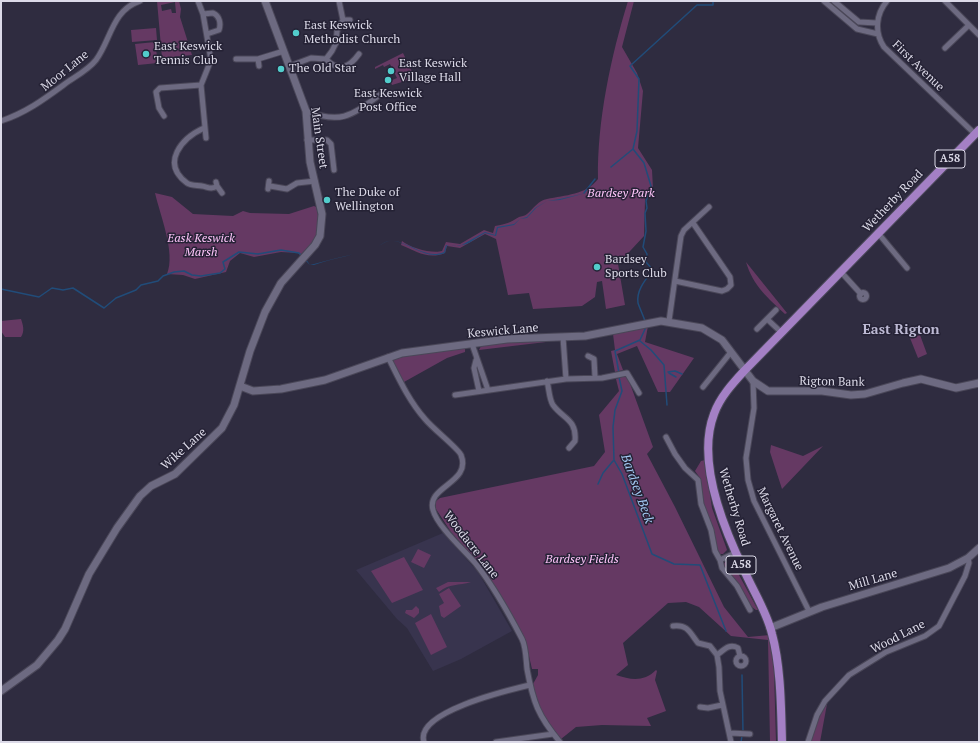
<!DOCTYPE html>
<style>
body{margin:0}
#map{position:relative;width:980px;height:743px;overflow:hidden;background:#2f2c40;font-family:"PT Serif",serif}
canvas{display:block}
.frame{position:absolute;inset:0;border:2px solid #dcdae8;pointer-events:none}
</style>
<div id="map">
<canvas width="980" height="743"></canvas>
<div class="frame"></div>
</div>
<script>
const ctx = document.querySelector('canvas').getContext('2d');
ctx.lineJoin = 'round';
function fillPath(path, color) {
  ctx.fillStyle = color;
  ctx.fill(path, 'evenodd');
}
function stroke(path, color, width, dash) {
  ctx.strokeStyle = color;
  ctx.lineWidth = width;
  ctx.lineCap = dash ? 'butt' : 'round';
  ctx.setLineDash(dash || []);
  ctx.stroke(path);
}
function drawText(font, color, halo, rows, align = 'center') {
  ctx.font = font + ' "PT Serif",serif';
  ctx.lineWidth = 3;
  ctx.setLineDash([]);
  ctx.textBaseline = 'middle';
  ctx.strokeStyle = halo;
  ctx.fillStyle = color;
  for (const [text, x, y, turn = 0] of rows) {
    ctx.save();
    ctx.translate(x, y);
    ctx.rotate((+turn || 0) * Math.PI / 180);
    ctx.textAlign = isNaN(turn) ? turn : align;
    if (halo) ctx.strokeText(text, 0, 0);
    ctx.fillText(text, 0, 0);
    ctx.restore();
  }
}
fillPath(new Path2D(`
 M443,533l35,39 34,59 -51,28 -28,12 -26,-43 -10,-9 -41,-49z`), '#38344e');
fillPath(new Path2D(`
 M157,1h22l2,8 -1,8 12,38 -30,3zM175,2l1,11h-4l-1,-4 -9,2 -1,-6z
 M628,1h6l-12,46 15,26 6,18 -5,57 14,22 1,19h-4l-4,11 -1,36 -26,28 7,41 -19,4 -4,-28 -5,1 -2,15 -13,9 -49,3 -4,-16 -21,2 -12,-56 -11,-5 -25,14 -13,-2 -2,7c-17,7 -29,-2 -44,-8l1,-4c8,7 31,13 40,10l4,-9 14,2 24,-14 9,3 2,-7c12,-2 14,-3 24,-9 2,-1 6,-1 8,-3 6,-5 12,-14 20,-15 18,-4 39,-4 51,-20 -1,-58 13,-123 30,-178z
 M156,28l1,12 -25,2 -1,-12z
 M155,42l3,21 -20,2 -3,-21z
 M403,53l12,25 -23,7 -2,-4 7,-3 -7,-14 -6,3 -1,-2 -8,4v-2z
 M155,193l17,4 21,17 40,2 10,-5 7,2 39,1 25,-8 2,1c7,22 2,34 -16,48l-2,-2 -17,-1 -27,5 -14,-4 -10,8 -4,11 -31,7 -12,-4 -16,-1c9,-21 -7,-59 -12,-81z
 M746,262l41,51 -2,1c-17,-16 -32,-28 -39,-52z
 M21,319c2,6 4,12 0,18h-16l-4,-6v-10z
 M648,326l-3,16 49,16 -24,34h-12l-21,-46 -20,8 6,16 -8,2 -4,-21 4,-1 -2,-16z
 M920,335l7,19 -9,4 -8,-20z
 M511,342h35l-67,8 2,-4z
 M465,348v4l-18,6 -43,24 -10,-18 -1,-5 10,-4z
 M625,376l3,2 25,69 -6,7 28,53 49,100 24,30 22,-2 4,35 2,72h-6l-2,-102 -37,-4 -32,-29 -13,-5 -18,1 -45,40 5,22 -12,10c15,5 28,7 40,-5l1,1 -2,9 11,31 -19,7 4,8 -49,-1 -26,2 -15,12c-15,-20 -24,-31 -28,-55l5,-9v-6h-6l-7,-30 -7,-13 -32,-54 -35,-40 -15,-23 -1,-7 5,-4 154,-32 11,-14 -6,-37 20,-24 -3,-12z
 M771,445l32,11 20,-10 -41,43 -12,-37z
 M705,460l7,48 14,39 1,3 -4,4h-5l-5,-26 -11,-26 -2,-24 -5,-7 6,-10z
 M418,549l13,6 -7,13 -13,-6z
 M404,557l19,33 -31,13 -21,-32z
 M726,561l6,1 26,48h-2l-7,-5 -26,-40z
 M448,582h23c-12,4 -22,1 -32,10l-3,-4z
 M449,588l12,18 -17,12 -3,-2 -2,-10 5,-3 -5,-9z
 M416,606l3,3v4l-5,5 -9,-5 1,-3h6z
 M431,614l16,33 -16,8 -16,-32z
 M827,704l-7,38h-11l9,-25z`), '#653963');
fillPath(new Path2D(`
 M586,193l-26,7 -13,1 -11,7 -9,10 -7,1 -6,6 -16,3 -2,8 -11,-3c-16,9 -18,15 -38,12l-2,8c-20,8 -33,-10 -52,-12 -7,-1 -11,4 -17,6 -20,8 -42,11 -62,18h-4l-5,-5 1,-1 4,6 4,-1c20,-6 42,-9 62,-17 6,-2 9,-7 17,-6 18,1 32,19 51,11l2,-7 14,1 25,-14 10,3 2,-8 17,-3 6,-5 7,-2 8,-9 12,-7 13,-2z`), '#214c79');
stroke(new Path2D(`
 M633,149l11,14 7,23 -5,15 1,7 -2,5 1,18 -3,16 4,7 -1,8 7,8c-7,9 -17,20 -15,33 2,6 5,12 7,18
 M611,167l22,-18 4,-18 2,-52 -9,-13 67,-61h16v-4
 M584,193l11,-14
 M1,289l38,8 13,-9 11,2 10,-2 31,20 12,-10 20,-8 5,-5 17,-4 5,-5 11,-4 10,-1 8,4 9,1 19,-3 5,-4 -2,-7 16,-10 19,2 23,-4 18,3 2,2
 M640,341l11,9 13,15 3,40
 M668,372l7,-1 7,3
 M619,373l-4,-22 25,-11 6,-13
 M669,373l7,4
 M619,377l3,14 -7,19 -2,17 1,33 8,14 30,80 22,10 26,1 26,66
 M598,484l5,-11 10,-12
 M742,675l1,57
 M741,742l1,-6`), '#214c79', 1.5);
const street = new Path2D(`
 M198,1l5,13 8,46 -10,25 5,53
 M824,1l33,28 21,5
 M834,1l25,21 18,1
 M887,1c-11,13 -13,31 -3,46l91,87
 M945,1l34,34
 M203,14l10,-1c7,3 8,11 6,17l-12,4
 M343,20h7
 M945,48l24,-23
 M236,59h22l26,-8
 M258,59l1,7
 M326,59c12,13 23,9 33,-5
 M290,66l21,-8 15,1 6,-8 4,-8 1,-12 6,-11 -4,-19
 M306,111c36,14 46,4 75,-17
 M164,116l-5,-8 -3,-16 4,-4 41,-3
 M1,121c27,-9 46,-24 68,-40 9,-6 20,-12 27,-21 15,-20 16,-50 44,-59
 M204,128c-22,10 -44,35 -17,55 4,3 11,2 15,3 6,1 9,4 15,0
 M307,140h20l4,4 3,26
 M216,182l1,4 5,7
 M270,186l17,3 10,-6 18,-2
 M268,189l1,-8
 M878,233l29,35
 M841,272l20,22
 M675,281l47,10 5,-2 4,-4 -1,-8 -37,-54
 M859.5 296a3.5 3.5 0 1 1 7 0a3.5 3.5 0 1 1-7 0Z
 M767,319l14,13
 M669,321l12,-85 3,-6 25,-23
 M757,329l19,-19
 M472,344l16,46
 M588,356l6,3 1,18
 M388,357c11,22 21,44 37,62 7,9 34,30 36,36 11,28 -35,31 -28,55 4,16 32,41 43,54 18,23 33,50 46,75 4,8 4,21 5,30 6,33 11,47 33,73
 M476,360l-2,8 5,23
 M566,379l36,-1 25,-5 12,20
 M547,381c2,7 2,18 6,24 10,14 24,14 22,36l-6,7
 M753,381l1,27 -8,50 2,22 6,21 55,110
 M703,387l28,-35
 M455,395l111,-16 -3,-42
 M666,437l9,17 10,14 13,12 3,24 10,26 4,21 5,9 2,8 15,18 13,24
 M720,560l15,-7
 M673,626c15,-2 17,7 25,17l12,3 7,9 2,12 1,24 11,51
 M717,655c7,-5 12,-12 21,-7l2,8
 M736 661a5 5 0 1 1 10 0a5 5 0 1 1-10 0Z
 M700,707l8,1 14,-3
 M730,733l20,1
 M424,742c-10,-30 85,-52 106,-57
 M496,742l57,-8
 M808,742l9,-27 8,-14 24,-26 37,-23 39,-16 14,-10 26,-50 4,-13 -1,-5`);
const secondary = new Path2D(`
 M240,386l13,5 28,-2 44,-9 77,-27 105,-14 78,-3 76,-15 41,7 20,12 31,41 15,10h54l29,4 14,-1 38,-11 18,-4 35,9 23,-5
 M770,628l52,-21 127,-39 19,-10 11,-10
 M1,691l36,-26 21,-25 7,-11 24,-55 28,-46 23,-32 11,-10 24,-12 47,-46 12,-23 16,-54 15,-39 16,-29 34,-38 5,-9 2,-22 -12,-52 -4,-51 -41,-110`);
const primary = new Path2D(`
 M782,742c-1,-34 -1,-75 -10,-108 -5,-22 -19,-43 -28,-64 -21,-43 -48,-109 -30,-156 6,-17 19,-31 31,-44l234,-240`);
stroke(street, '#4a4758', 7);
stroke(secondary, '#4a4758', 9);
stroke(primary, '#4a4758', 10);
stroke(street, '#6d6a81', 5);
stroke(secondary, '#6d6a81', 7);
stroke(primary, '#a480c5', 8);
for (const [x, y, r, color] of [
 [296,33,4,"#52cdcc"],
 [146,54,4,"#52cdcc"],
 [281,69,4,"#52cdcc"],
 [391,71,4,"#52cdcc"],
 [388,80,4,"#52cdcc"],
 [327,200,4,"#52cdcc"],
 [597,267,4,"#52cdcc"]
]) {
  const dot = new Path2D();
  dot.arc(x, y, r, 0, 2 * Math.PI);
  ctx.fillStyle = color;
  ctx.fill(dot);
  stroke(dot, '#252235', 1.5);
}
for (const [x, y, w] of [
 [950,159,30],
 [741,565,30]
]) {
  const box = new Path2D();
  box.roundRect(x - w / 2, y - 9, w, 18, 3);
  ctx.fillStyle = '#252235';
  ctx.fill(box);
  stroke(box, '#dcdae8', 1);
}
drawText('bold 11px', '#dcdae8', null, [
 ["A58",950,159],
 ["A58",741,565]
]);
drawText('12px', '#dcdae8', '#252235', [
 ["East Keswick",304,26],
 ["Methodist Church",304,40],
 ["East Keswick",154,47],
 ["Tennis Club",154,61],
 ["East Keswick",399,64],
 ["Village Hall",399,78],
 ["The Old Star",289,69],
 ["East Keswick",388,94,"center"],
 ["Post Office",388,108,"center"],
 ["The Duke of",335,193],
 ["Wellington",335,207],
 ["Bardsey",605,260],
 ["Sports Club",605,274]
], 'left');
drawText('12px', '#dcdae8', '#252235', [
 ["First Avenue",918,66,44],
 ["Moor Lane",65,71,-39],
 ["Main Street",319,138,82],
 ["Wetherby Road",893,201,-46],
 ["Keswick Lane",503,331,-5],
 ["Rigton Bank",832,382,1],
 ["Wike Lane",184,449,-42],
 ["Wetherby Road",734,507,73],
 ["Margaret Avenue",780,529,64],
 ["Woodacre Lane",471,545,52],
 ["Mill Lane",873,580,-16],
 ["Wood Lane",898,637,-27]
]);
drawText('italic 12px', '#ffc5fb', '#252235', [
 ["Bardsey Park",621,194],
 ["Eask Keswick",201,239],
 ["Marsh",201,253],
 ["Bardsey Fields",582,560]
]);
drawText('italic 13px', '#a3c9f3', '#252235', [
 ["Bardsey Beck",637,489,70]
]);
drawText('bold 14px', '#bdbad4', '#252235', [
 ["East Rigton",901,330]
]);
</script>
